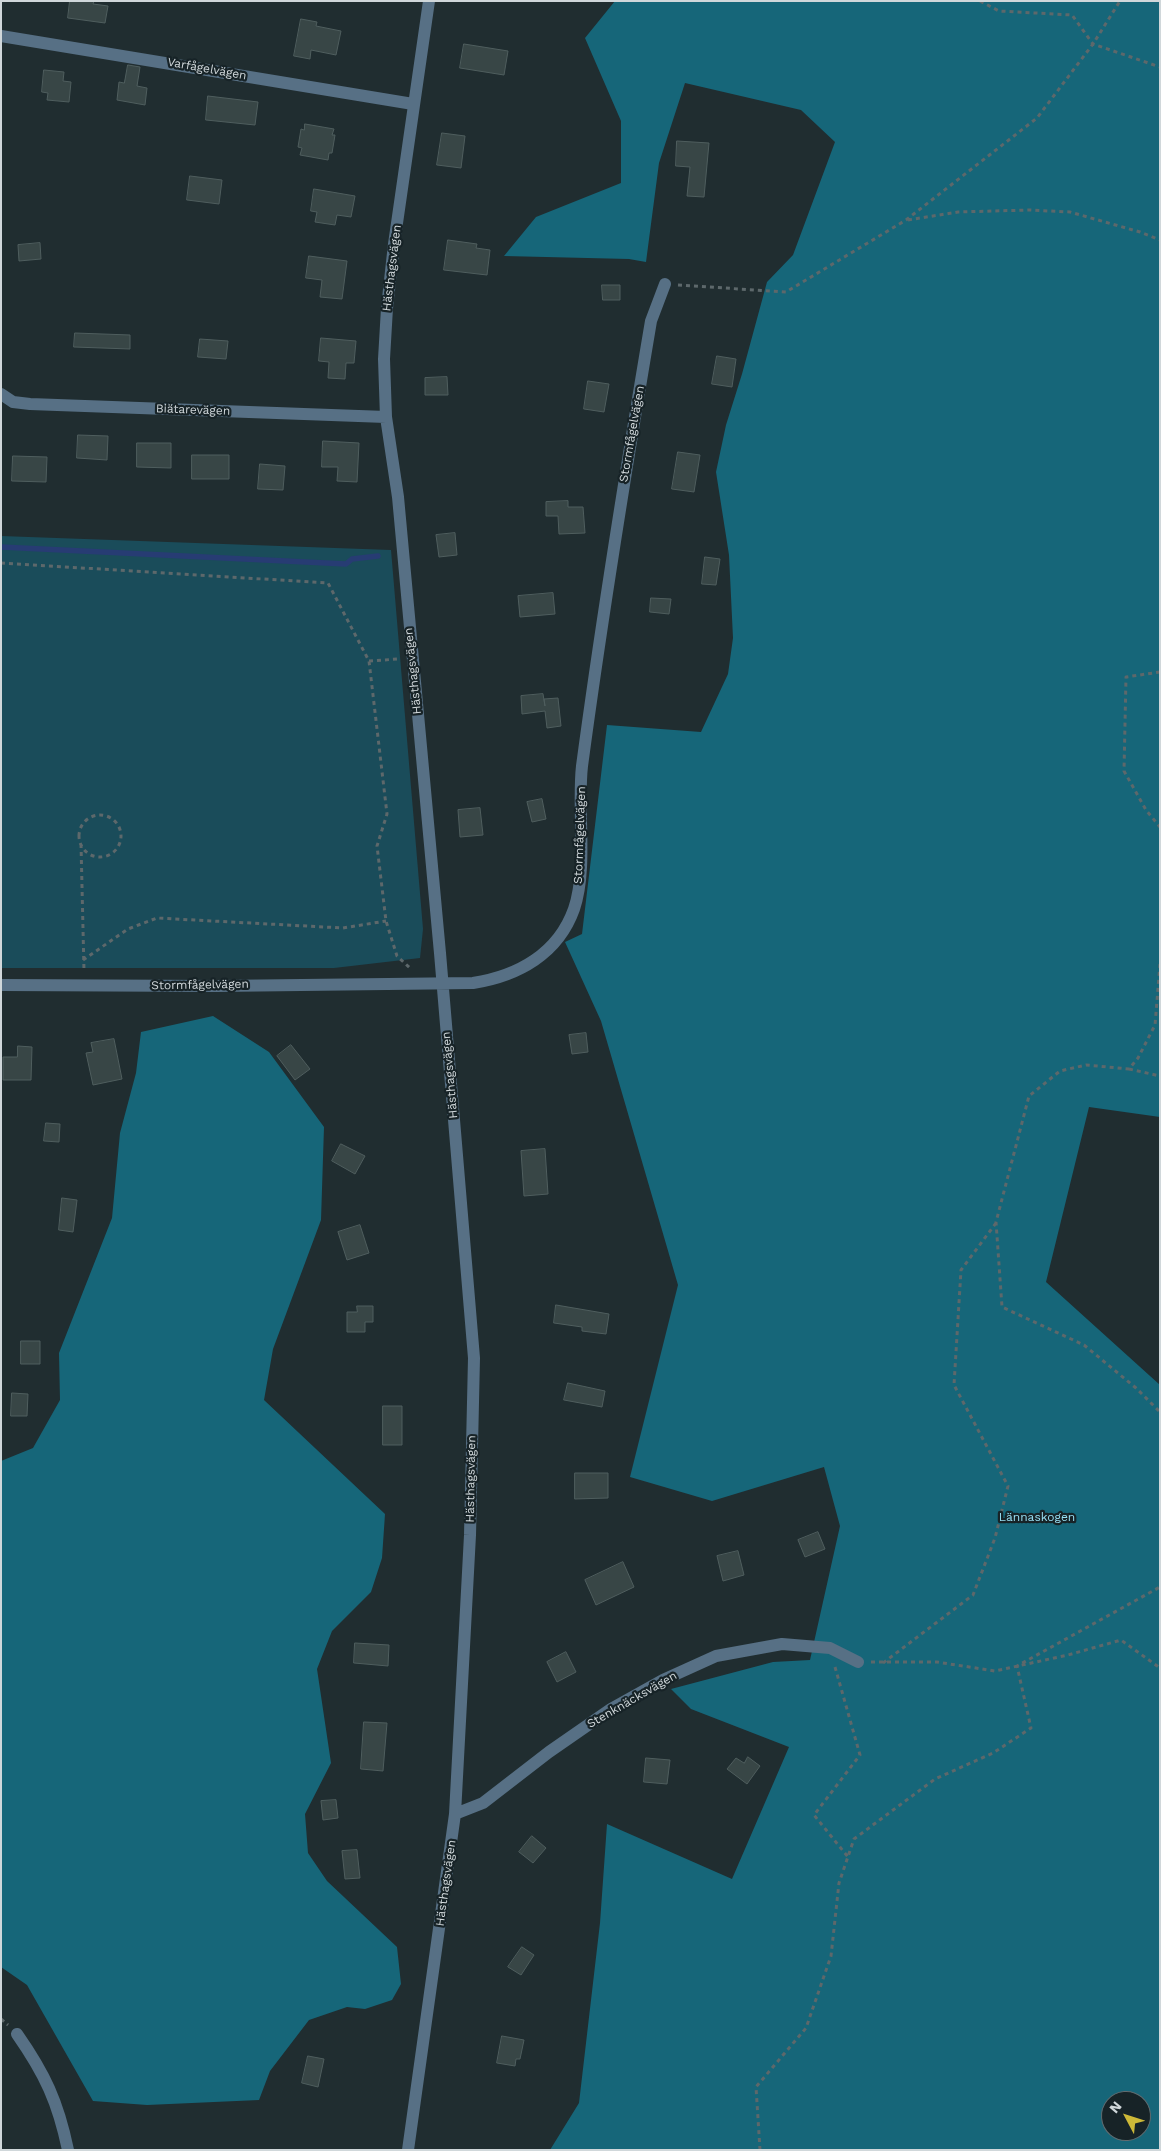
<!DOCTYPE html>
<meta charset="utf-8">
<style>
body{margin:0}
#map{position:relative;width:1161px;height:2151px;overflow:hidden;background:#202d30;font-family:"Work Sans",sans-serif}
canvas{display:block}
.frame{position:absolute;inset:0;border:2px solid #d0d7da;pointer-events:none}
.north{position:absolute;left:1101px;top:2091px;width:50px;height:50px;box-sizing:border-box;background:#172327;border:1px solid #616b6f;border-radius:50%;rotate:310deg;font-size:14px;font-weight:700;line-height:20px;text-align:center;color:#d0d7da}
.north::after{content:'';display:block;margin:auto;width:18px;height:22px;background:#cdb938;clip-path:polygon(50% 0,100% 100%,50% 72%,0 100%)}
</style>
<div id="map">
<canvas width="1161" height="2151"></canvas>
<div class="frame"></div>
<div class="north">N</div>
</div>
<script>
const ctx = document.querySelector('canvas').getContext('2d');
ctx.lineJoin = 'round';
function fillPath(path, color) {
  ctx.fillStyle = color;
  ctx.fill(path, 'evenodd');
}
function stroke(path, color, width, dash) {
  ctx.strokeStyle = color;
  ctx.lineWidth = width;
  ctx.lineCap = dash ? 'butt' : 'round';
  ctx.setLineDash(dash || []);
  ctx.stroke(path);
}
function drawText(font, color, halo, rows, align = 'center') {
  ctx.font = font + ' "Work Sans",sans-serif';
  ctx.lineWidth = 4.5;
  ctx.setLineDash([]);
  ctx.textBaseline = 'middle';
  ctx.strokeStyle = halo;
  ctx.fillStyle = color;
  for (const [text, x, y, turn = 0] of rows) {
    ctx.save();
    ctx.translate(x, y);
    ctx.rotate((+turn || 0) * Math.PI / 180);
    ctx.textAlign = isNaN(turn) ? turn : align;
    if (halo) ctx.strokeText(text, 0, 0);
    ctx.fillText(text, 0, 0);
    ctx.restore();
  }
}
fillPath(new Path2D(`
 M1,536l390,14 32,379 -3,29 -86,10h-333z`), '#1a4c5a');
fillPath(new Path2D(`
 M615,1h545v1116l-71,-10 -43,175 114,103v765h-610l29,-47 21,-180 7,-99 125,55 57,-132 -98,-38 -20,-20 102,-27 37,-2 30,-134 -16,-59 -112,34 -82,-24 48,-192 -77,-264 -36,-79 17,-8 25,-209 94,7 27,-58 5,-36 -4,-83 -13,-83 10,-47 16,-51 25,-92 26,-27 42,-113 -34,-32 -116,-27 -26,80 -13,99 -17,-3 -125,-3 32,-39 85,-34v-62l-36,-83zM1111,2101h30v30h-30z
 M213,1016l56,36 55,75 -3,93 -48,129 -9,51 121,114 -3,44 -11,34 -39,39 -15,38 14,94 -26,51 3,39 19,28 70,66 4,37 -9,16 -27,9 -18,-2 -38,13 -39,51 -11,29 -112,5 -54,-4 -66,-116 -26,-18v-506l32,-13 27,-48 -1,-47 53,-135 8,-85 16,-60 5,-41z`), '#166679');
stroke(new Path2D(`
 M1,547l345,17 6,-5 26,-3`), '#273c73', 5.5);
const building = new Path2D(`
 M70,1h24l-1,3 15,2 -3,17 -37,-5z
 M301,19l16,3 -1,4 25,5 -5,24 -25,-5 -1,9 -16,-3z
 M464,44l44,7 -4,24 -44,-7z
 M128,65l12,2 -3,19 10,2 -2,17 -28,-5 2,-18 5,1z
 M44,70l20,2 -1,9 8,1 -2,20 -22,-2 1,-7 -6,-1z
 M208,96l50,6 -3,23 -49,-5z
 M305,124l29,5 -2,6h3l-3,18h-3l-1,7 -28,-5 2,-7 -4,-1 3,-18 3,1z
 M442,133l23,3 -4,32 -24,-3z
 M677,141l32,2 -5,54 -17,-1 3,-29 -14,-1z
 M190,176l32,4 -3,24 -32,-4z
 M314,189l41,7 -4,21 -14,-2 -2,10 -20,-3 2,-10 -6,-1z
 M448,240l29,4 -1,4 14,2 -3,25 -43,-5z
 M40,243l1,16 -22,2 -1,-16z
 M309,256l38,5 -5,38 -22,-2 2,-17 -16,-2z
 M602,285h18v15h-17z
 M75,333l55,2v14l-56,-2z
 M321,338l35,3 -2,22h-8l-1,16 -17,-1 1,-16 -10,-1z
 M200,339l28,2 -2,18 -28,-2z
 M717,356l19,3 -4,28 -20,-3z
 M447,377l1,18h-23v-17z
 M588,381l21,3 -5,28 -20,-3z
 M78,435l30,1 -1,24 -30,-2z
 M323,441l36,2 -2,39 -20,-1 1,-14h-16z
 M137,443h34v25l-34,-1z
 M678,452l22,3 -6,37 -22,-3z
 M192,455h37v24h-37z
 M13,456l34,1 -1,25 -34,-1z
 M260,464l25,2 -2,24 -25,-1z
 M568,501v6h15l2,26 -26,1 -1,-18h-12v-14z
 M455,533l2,22 -18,2 -3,-22z
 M705,557l15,2 -4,26 -14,-1z
 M553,593l2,21 -35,3 -2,-21z
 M651,598l20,1 -2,15 -19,-2z
 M543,694l2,12 -1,-7 14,-1 3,28 -14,2 -2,-17 -23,3 -1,-18z
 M542,799l4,20 -14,3 -5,-20z
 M480,808l3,27 -23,2 -2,-27z
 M586,1033l2,19 -16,2 -3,-19z
 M114,1039l8,40 -29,6 -7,-32 7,-1 -2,-9z
 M291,1045l19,24 -15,11 -18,-24z
 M18,1046l14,1 -1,33h-28v-23h14z
 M46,1123l14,1 -1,18 -15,-1z
 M341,1144l24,12 -10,18 -23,-13z
 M545,1149l3,45 -24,2 -3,-45z
 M62,1198l15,2 -4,32 -14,-2z
 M360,1225l9,28 -22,7 -9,-28z
 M556,1305l53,9 -3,20 -24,-3v-4l-28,-4z
 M357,1306h16v16h-8v10h-18v-20h10z
 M21,1341h19v23h-19z
 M568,1383l37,8 -3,16 -38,-7z
 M12,1393l16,1 -1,22h-16z
 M383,1406h19v39h-19z
 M575,1473h33v25l-33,1z
 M818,1532l7,17 -20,8 -7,-17z
 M738,1551l6,24 -21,6 -6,-25z
 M623,1562l11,25 -38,18 -11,-25z
 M355,1643l34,2 -1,21 -34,-3z
 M566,1652l10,20 -19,10 -10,-20z
 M364,1722l23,1 -4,48 -22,-2z
 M748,1757l12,9 -13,18 -20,-15 9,-11 8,5z
 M646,1758l24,2 -3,24 -23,-2z
 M336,1800l2,18 -15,2 -2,-19z
 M532,1836l14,12 -13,15 -14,-11z
 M357,1850l3,28 -15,1 -3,-28z
 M522,1947l12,8 -13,20 -13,-8z
 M502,2036l22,4 -4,19h-4l-1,7 -18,-3z
 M308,2056l16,3 -6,28 -16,-4z`);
fillPath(building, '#384646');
stroke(building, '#4f5e5e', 1);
stroke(new Path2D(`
 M980,1l19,10 73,4 21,29 67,23
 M908,220l50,-8 71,-2 41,2 70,20 20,8
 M678,285l108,7 120,-72 131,-102 56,-74 27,-43
 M1,563l327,20 41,78 18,153 -10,32 9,75 11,35 14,13
 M369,661l29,-2
 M1160,672l-34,5 -2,94 22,39 14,17
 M79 836a21 21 0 1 1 42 0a21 21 0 1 1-42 0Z
 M81,844l3,127
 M83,960l45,-31 29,-11 186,10 43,-7
 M1160,964l-5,61 -17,33 -9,11 -43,-4 -26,6 -31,25 -33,126 6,85 82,38 52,43 24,24
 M1129,1069l31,7
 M871,1662h66l58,9 73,-16 53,-15 39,28
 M883,1663l90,-68 22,-57 13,-52 -54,-101 7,-115 35,-47
 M835,1667l25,88 -46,60 34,42
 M1,2019l7,6
 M760,2150l-4,-63 50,-59 25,-72 8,-73 15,-44 81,-60 58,-26 38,-25 -14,-62 143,-79`), '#5d686b', 3, [4, 4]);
stroke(new Path2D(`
 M1,36l412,68
 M1,394l12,8 17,2 356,13
 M1,985l215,1 257,-3c45,-7 85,-29 101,-74 14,-41 3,-99 8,-143 20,-149 44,-297 69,-445l14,-37
 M455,1814l28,-11 66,-51 62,-43 52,-29 53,-24 66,-12 48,4 28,14
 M17,2034c28,40 41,68 51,116
 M408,2150l47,-336 15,-279 4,-177 -34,-405 -42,-456 -12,-80 -2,-58 3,-51 7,-64 35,-243`), '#577085', 12);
drawText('12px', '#d0d7da', '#172327', [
 ["Varfågelvägen",207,69,10],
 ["Hästhagsvägen",392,268,-83],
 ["Biätarevägen",193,410,2],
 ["Stormfågelvägen",632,434,-80],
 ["Hästhagsvägen",413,671,-96],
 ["Stormfågelvägen",580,835,-88],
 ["Stormfågelvägen",200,985,-1],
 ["Hästhagsvägen",450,1075,-95],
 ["Hästhagsvägen",471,1479,-89],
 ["Stenknäcksvägen",632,1700,-30],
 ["Hästhagsvägen",446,1883,-82]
]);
drawText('12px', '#98dff4', '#172327', [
 ["Lännaskogen",1037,1517]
]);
</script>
